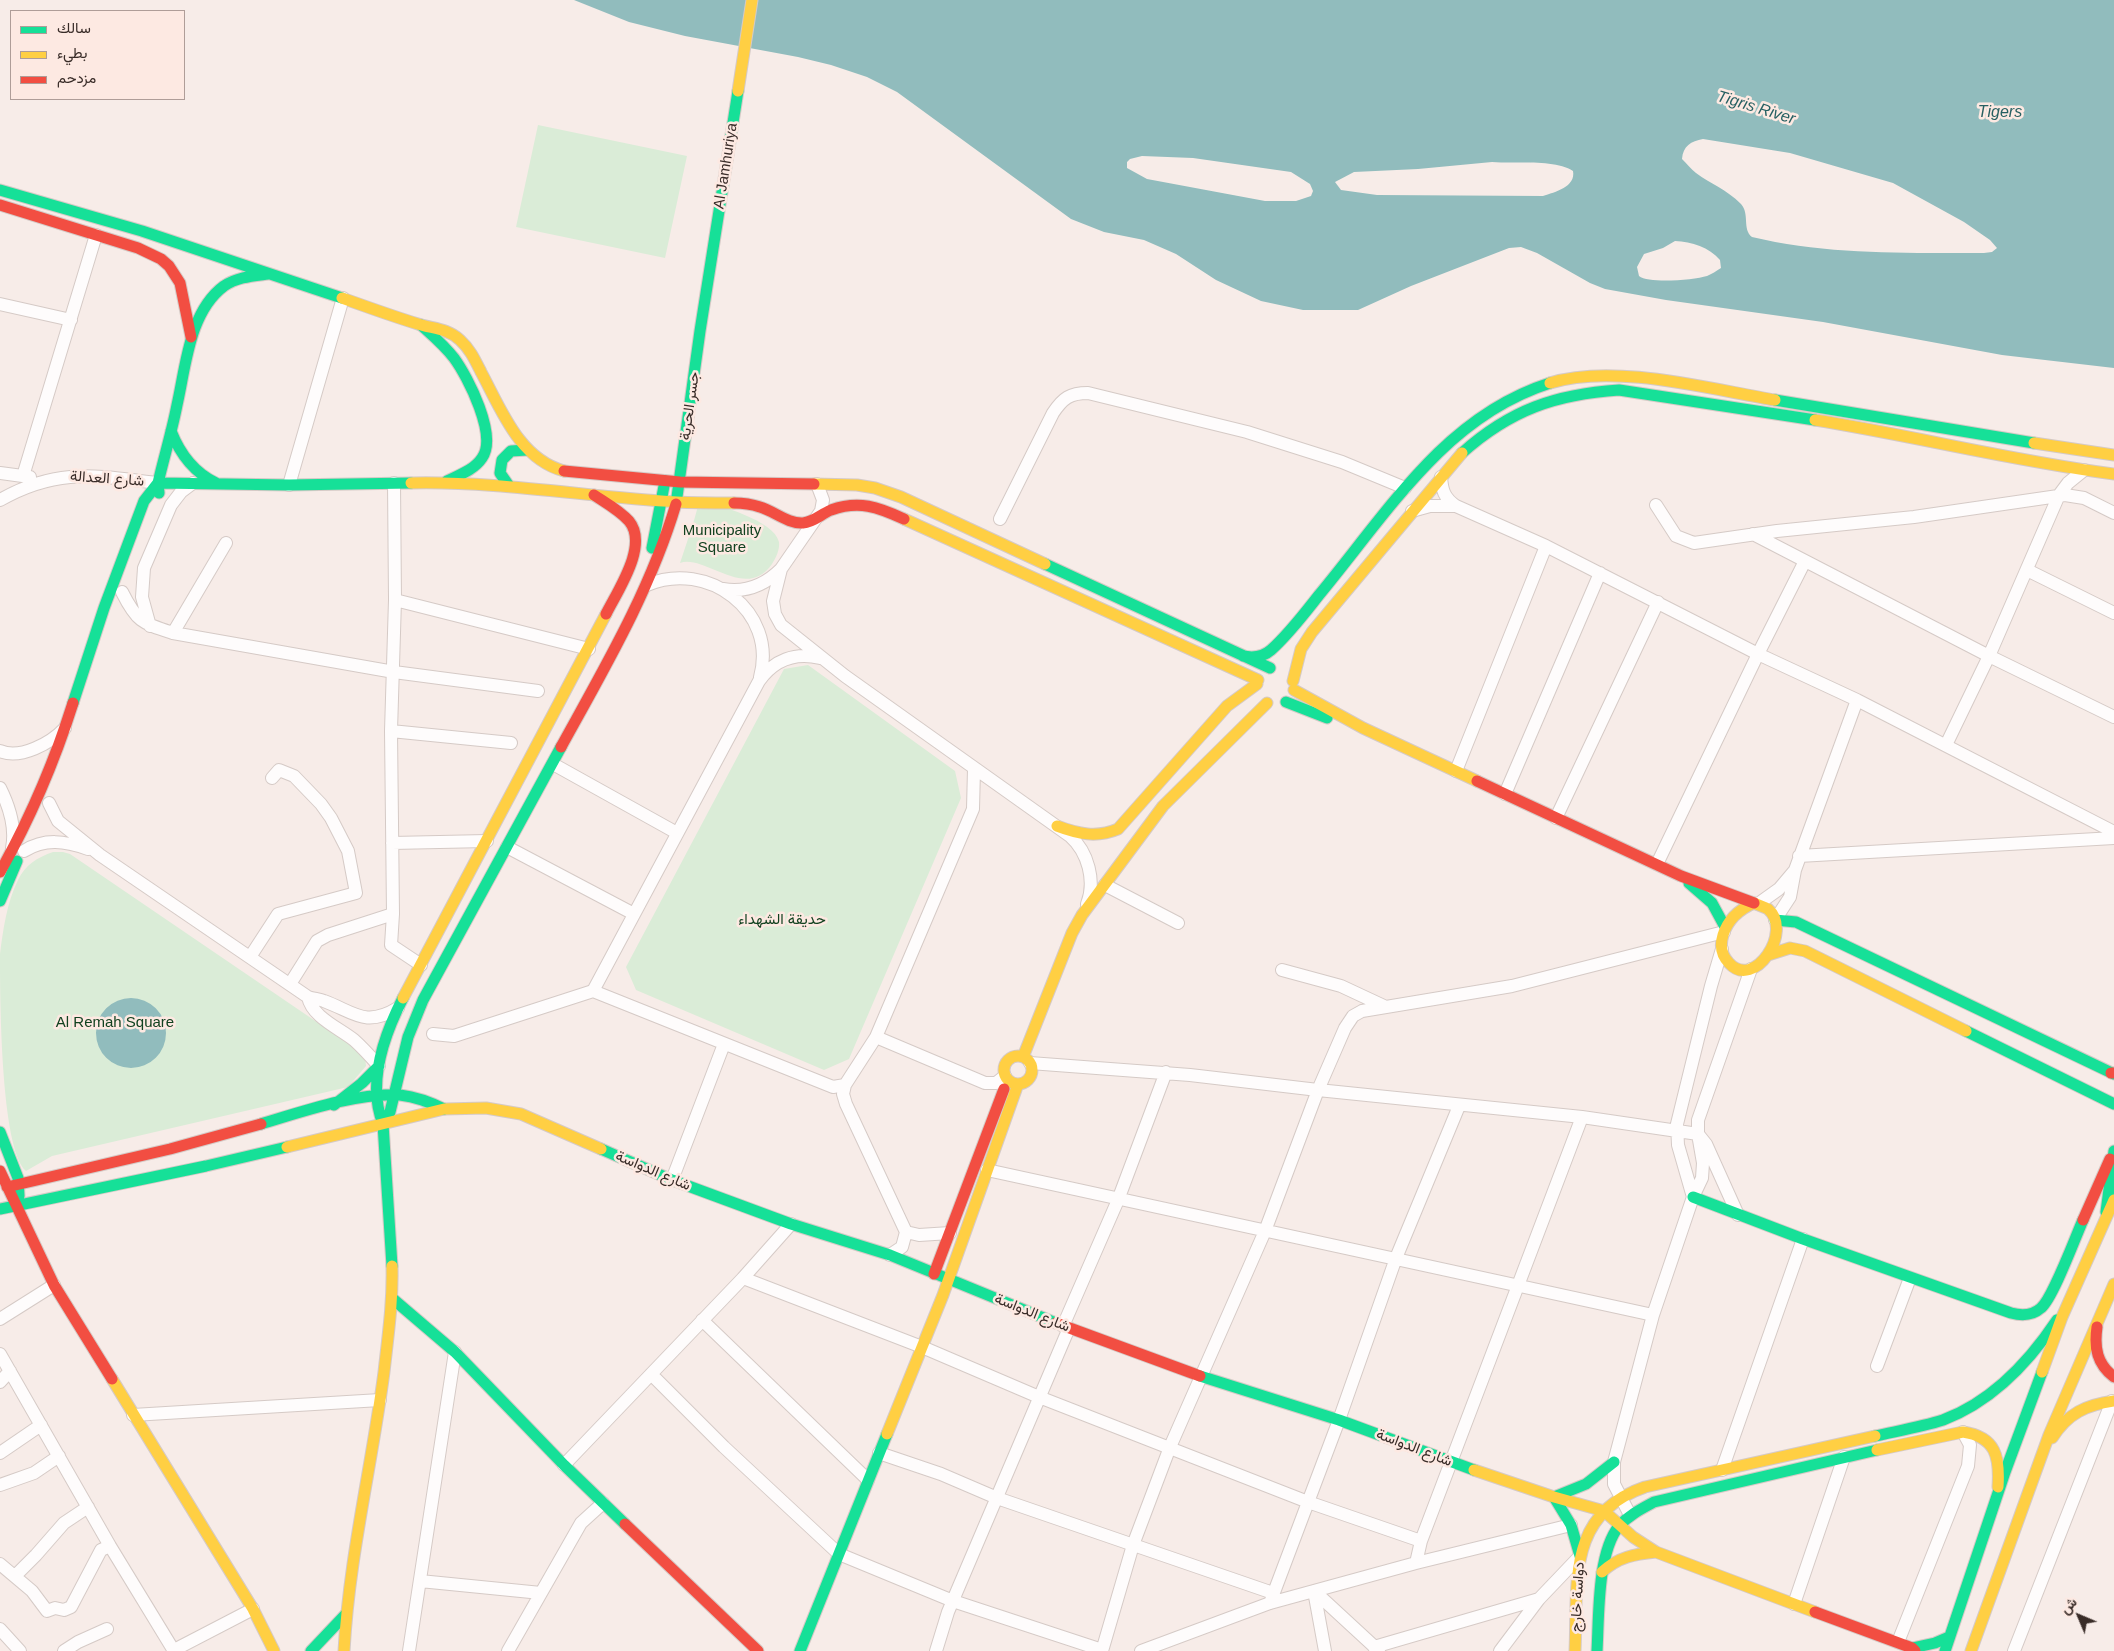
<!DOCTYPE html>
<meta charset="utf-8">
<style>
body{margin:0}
#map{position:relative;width:2114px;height:1651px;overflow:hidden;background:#f7ece8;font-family:Helvetica,Vazirmatn,sans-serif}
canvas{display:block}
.legend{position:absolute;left:10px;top:10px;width:175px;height:90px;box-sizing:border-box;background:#fde9e2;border:1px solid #af9d98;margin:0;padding:6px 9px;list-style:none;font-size:15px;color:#392c28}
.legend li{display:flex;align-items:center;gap:10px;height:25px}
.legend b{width:25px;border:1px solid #af9d98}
.north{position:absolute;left:2054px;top:1591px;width:50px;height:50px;-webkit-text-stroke:4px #fde9e2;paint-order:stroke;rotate:315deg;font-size:14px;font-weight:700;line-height:20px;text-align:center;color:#392c28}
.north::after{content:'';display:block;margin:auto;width:18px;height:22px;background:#392c28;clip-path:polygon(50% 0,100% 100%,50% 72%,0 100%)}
</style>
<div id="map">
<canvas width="2114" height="1651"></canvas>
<ul class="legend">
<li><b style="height:6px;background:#16e098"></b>سالك</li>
<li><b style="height:6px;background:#ffcf43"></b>بطيء</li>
<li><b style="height:6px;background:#f24e42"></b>مزدحم</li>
</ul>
<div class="north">ش</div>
</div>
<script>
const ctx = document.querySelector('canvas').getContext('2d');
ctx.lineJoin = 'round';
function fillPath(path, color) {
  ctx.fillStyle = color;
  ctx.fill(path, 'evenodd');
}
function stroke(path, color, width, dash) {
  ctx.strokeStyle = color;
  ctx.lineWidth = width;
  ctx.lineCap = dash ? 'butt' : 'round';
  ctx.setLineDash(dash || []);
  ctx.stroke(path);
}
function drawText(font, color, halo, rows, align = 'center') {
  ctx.font = font + ' Helvetica,Vazirmatn,sans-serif';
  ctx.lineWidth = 5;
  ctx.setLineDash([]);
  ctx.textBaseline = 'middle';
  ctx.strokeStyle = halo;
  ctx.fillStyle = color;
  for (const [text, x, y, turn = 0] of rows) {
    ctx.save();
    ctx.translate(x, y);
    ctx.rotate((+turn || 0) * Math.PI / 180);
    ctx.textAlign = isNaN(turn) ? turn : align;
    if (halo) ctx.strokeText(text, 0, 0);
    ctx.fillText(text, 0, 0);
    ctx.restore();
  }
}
fillPath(new Path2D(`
 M538,125l149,31 -22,102 -149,-31z
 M700,499c19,7 74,21 79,43 1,7 -3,16 -7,22 -26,38 -67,-10 -92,-1l13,-39z
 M808,665l147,106 6,27 -112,261 -25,11 -188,-80 -10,-23 158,-298z
 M53,852h10l7,2 282,192 13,10 1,10 -18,21 -296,69 -26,15c-26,-22 -26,-181 -26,-217 3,-24 7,-52 18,-74 7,-15 20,-23 35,-28z`), '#daecd7');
fillPath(new Path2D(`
 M574,0h1540v368l-112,-13 -179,-33 -157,-22 -61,-11 -15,-6 -53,-30 -16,-6 -12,1 -98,38 -53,24h-55l-42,-9 -45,-21 -40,-26 -32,-14 -40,-8 -33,-13 -174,-127 -30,-15 -36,-12 -33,-8 -113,-21 -56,-14zM1703,139l87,14 103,30 71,39 26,18 7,8 -5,4 -8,1c-77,0 -157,2 -232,-16 -10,-8 -2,-23 -11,-33 -15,-15 -30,-20 -45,-31 -5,-4 -10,-10 -14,-14 1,-13 9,-18 21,-20zM1142,156l51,2 98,14 19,12 3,7 -2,5 -15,5h-31l-118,-22 -20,-11v-6l3,-3zM1492,162c22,2 63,-3 81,9 3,16 -18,21 -30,25l-166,-1 -36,-5 -6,-8 19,-10 64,-3zM1675,241c17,1 34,6 45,19l1,8c-5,3 -9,6 -14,8 -13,4 -58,8 -68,0l-2,-9 7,-13 19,-6z
 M96 1033a35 35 0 1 1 70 0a35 35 0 1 1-70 0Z`), '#91bcbd');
const street = new Path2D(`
 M0,304l71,16
 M0,473l30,4
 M23,476l73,-241
 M1441,477c1,13 3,21 15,29l90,40 212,108 99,46 257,132
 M394,483l1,117 -4,131 2,183 -2,31 30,20
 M817,484l6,16 -2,11 -40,58 -8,32 2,13 6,11 64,51 225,160c18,16 26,45 17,68
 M289,485l54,-187
 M0,500c58,-33 96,-24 158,-17
 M1656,505l20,31 18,7 83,-12 137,-14 151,-22 19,3 30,15
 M1412,511l18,-5h26
 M1000,519l53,-106c10,-15 17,-20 35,-20l159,39 95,30 63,26
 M1753,534l236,122 125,61
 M2027,570l87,43
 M647,585c60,-26 131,26 113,92
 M723,589c23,4 42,-4 58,-20
 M122,592c15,30 20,31 51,41l221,39 144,19
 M395,600l194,49
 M150,626l-8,-29 2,-29 27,-63 10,-13 12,-9
 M173,633l53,-90
 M391,731l120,12
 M1946,745l43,-89 70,-161 9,-12 16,-13
 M0,751c20,9 51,-8 65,-23
 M553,764l124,69
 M1456,771l90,-225
 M0,788c9,18 16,40 12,60
 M1505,794l95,-221
 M49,803l9,18 42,34 208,142c5,2 11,2 16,4 30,11 41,27 74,7
 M1556,818l102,-216
 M392,843l95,-2
 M507,847l127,67
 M24,851c21,-13 41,-10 64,-2
 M1799,856l315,-18
 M1657,864l101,-210 47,-93
 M1105,885l73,38
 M1758,904l21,-15 16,-19
 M1775,920l15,-23 5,-27 62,-170
 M250,957l28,-43 78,-21 -8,-42 -17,-33 -10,-14 -27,-28 -15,-6 -7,8
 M1282,970l59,16 45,21
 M290,984l27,-43 11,-6 65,-21
 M593,991l166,-310c15,-21 36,-29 61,-23
 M308,997c4,20 31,31 46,43 9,8 17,17 25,26
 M433,1034l21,2 139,-45 240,96 12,-2 31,-48 97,-228 1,-40
 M876,1037l109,46h11l9,-7
 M1030,1063l160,12 128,15 264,27 116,17 8,10 32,71
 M845,1085l-2,9 3,10 60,128 -4,15 -12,8
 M987,1170l666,145
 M672,1180l52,-136
 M1693,1197l-15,-52 -1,-21 34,-138 11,-37
 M906,1232l13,3 31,-2
 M743,1278l179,69 117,50 269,105 113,39
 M0,1319l54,-34
 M702,1320l166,160
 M1063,1326l55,-126 48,-128
 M0,1354l110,192 64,105
 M1877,1366l33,-88
 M651,1374l73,73 115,107 114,47 149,49
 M0,1382l10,-11
 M133,1415l247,-15
 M0,1453l41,-28
 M879,1453l62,21 56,24 276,95
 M564,1465l179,-187 48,-54
 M1722,1470l81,-231
 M0,1485l34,-12 25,-17
 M1630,1515l-16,-31v-22l39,-147 40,-118 9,-19 1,-15 -5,-29v-14l53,-151
 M1416,1563l5,-22 161,-424
 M0,1564l32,27 15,20 8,-3 9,2 7,-3 30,-57 9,-4
 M15,1576l21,-21 28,-32 24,-16
 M420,1581l121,12
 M1314,1591l65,60
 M1314,1591l11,60
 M1270,1603l69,-183 57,-162 63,-152
 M1794,1604l50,-147
 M0,1629l20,22
 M1898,1642l70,-176 2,-21 -7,-13
 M1374,1647l165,-48
 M174,1650l79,-41
 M64,1651l14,-9 29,-13
 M409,1651l46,-299
 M508,1651l73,-128 22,-20
 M936,1651l12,-39 121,-284
 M1102,1651l31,-106 37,-98 95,-216 53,-141 27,-62 8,-12 9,-5 150,-25 212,-54
 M1141,1651l129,-48 146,-40 155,-38
 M1500,1651l39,-52 41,-43
 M2014,1651l98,-250`);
const fast = new Path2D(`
 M0,190l142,41 200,67
 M421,325c11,10 23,20 33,33 14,19 44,78 28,100 -8,12 -23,17 -35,23
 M1775,400l259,43
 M171,431c9,23 22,41 45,52
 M1462,453c48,-43 94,-59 157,-63l196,30
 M509,486l-9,-13 2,-13 9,-9 16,-1
 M159,493l-1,-10c6,-26 14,-52 19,-78 9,-39 12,-93 47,-119 13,-9 29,-10 44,-12
 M676,504l24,-173 38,-240
 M652,548l13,-67
 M1045,564l225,104
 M1243,656c10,2 20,1 28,-6 18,-16 33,-36 48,-55 39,-47 75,-99 119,-142 33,-32 68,-56 112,-70
 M1286,702l41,16
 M73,703l31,-95 40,-107 14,-18 131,2 122,-2
 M1689,883l23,20 13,24
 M0,901l17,-40
 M1775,920l21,2 318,152
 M1966,1031l148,73
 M334,1105l28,-22 17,-17
 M261,1124c40,-12 98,-32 139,-29 16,2 30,7 44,14
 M383,1124l7,-12 18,-75 15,-37 138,-253
 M0,1132l18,46 1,18
 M601,1149l71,31 119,44 99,31 166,68
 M1693,1197l110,42 208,74c11,3 21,3 30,-5 12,-10 34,-70 42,-88
 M0,1209l206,-43 81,-19
 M2106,1212l8,-61
 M392,1266l-9,-142c-16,-40 1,-89 20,-126
 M393,1299l62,53 109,113 61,59
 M1200,1376l139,44 135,50
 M1875,1436c22,-5 46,-9 68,-16 48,-18 86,-58 114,-100
 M1580,1556l-9,-31 -17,-28 32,-13 28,-22
 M1912,1648l23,-5 14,-6
 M311,1651l35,-37
 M800,1651l87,-217
 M1597,1651c2,-34 0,-98 22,-125 10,-11 22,-17 35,-24l223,-52
 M1945,1651l60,-179 37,-100`);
const slow = new Path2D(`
 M738,91l14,-91
 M342,298c25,9 50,18 76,26 15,5 29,4 42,16 10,9 15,20 21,32 20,37 38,87 83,99
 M1550,383c64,-20 159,6 225,17
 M1815,420c100,16 198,41 299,54
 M2034,443l80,12
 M411,483c89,-2 177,14 266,19 18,1 38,1 57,1
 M814,484l43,1 18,3 26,9 144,67
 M904,519l354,161
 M1293,681l8,-32 11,-17 150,-179
 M1294,690l69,38 114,53
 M1057,826c21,8 40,12 61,3l109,-123 30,-22
 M1754,903c4,2 11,4 14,6 26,22 -14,82 -39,54 -8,-8 -9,-18 -6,-28 5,-16 17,-26 31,-32z
 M1768,955l22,-7 15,3 161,80
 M403,998l203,-384
 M1004 1070a14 14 0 1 1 28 0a14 14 0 1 1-28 0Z
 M1023,1057l49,-124 10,-18 81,-109 104,-103
 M287,1147l157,-38 42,-1 35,6 80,35
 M2042,1372l20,-55 52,-117
 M112,1379l141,230 21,42
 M887,1434l56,-139 75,-211
 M2052,1438c16,-25 34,-33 62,-37
 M1877,1450l86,-18c33,5 37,25 35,55
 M1474,1470l80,27 50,14 29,26 23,15 159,60
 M1602,1572c16,-15 33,-18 54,-20
 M344,1651c5,-94 28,-186 40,-279 4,-36 9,-70 8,-106
 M1575,1651c3,-68 -9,-137 70,-164l230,-51
 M1971,1651l78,-216 65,-151`);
const jam = new Path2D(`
 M0,205l138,43 23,11 8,7 11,17 11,54
 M564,471l116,11 134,2
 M594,495c12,8 25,15 35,26 20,24 -11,69 -23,93
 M734,503c9,0 17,1 26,4 14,4 28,17 43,16 11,-1 18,-9 28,-13 28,-10 47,-3 73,9
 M561,747c44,-80 89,-156 115,-243
 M1477,781l204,95 73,27
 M0,872c31,-55 54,-109 73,-169
 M2111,1073h3
 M0,1171l54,114 58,94
 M7,1187l163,-38 91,-25
 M2083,1220l27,-61
 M934,1274l70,-185
 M1056,1323l144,53
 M2097,1327c-3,21 0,37 17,50
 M625,1524l133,127
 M1815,1612l97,36 3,3`);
stroke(street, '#d5cac6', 14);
stroke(fast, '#d5cac6', 13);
stroke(slow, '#d5cac6', 13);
stroke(jam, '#d5cac6', 13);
stroke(street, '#fefcfc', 12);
stroke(fast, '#16e098', 11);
stroke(slow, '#ffcf43', 11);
stroke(jam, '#f24e42', 11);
drawText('15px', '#392c28', '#fde9e2', [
 ["Al Jamhuriya",726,166,-81],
 ["جسر الحرية",690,406,-82],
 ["شارع العدالة",107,479,4],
 ["شارع الدواسة",653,1171,23],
 ["شارع الدواسة",1032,1313,22],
 ["شارع الدواسة",1414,1448,21],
 ["دواسة خارج",1578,1597,-87]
]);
drawText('15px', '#11411f', '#fde9e2', [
 ["Municipality",722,531],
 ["Square",722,548],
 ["حديقة الشهداء",782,920],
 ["Al Remah Square",115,1023]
]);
drawText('italic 16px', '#276062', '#fde9e2', [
 ["Tigris River",1756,108,17],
 ["Tigers",2000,113]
]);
</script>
